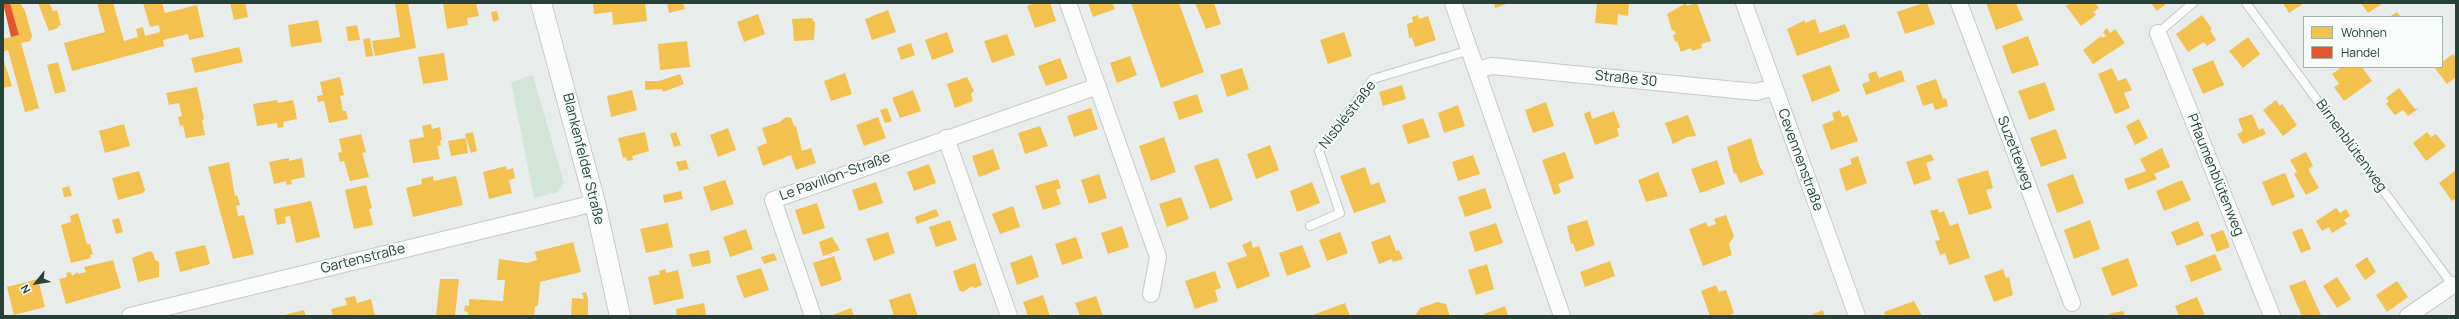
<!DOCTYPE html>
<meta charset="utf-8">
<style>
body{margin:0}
#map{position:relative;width:2459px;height:319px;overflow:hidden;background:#e8edeb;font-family:Manrope,sans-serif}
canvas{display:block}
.frame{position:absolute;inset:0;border:4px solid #24423a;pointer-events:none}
.legend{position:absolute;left:2303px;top:16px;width:140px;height:52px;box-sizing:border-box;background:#f7fbf9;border:1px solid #a3b1ad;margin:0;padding:5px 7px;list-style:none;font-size:12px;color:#24423a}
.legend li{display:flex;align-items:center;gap:8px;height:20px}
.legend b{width:20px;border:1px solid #a3b1ad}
.north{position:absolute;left:16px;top:263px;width:40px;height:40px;-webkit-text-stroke:3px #f7fbf9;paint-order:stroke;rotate:240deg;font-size:11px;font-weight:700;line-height:16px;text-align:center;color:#24423a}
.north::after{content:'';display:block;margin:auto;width:14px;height:18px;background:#24423a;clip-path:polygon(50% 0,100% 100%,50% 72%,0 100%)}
</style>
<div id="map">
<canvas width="2459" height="319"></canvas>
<div class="frame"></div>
<ul class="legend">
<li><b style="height:11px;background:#f2c14e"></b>Wohnen</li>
<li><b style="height:11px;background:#e4572e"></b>Handel</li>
</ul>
<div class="north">N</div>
</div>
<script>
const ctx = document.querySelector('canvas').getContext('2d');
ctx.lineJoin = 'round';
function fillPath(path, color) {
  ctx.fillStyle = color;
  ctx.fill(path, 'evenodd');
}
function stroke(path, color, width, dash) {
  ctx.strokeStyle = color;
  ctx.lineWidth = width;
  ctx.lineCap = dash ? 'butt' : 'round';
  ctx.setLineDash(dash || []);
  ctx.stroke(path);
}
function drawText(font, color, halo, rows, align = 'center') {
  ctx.font = font + ' Manrope,sans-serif';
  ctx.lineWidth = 4;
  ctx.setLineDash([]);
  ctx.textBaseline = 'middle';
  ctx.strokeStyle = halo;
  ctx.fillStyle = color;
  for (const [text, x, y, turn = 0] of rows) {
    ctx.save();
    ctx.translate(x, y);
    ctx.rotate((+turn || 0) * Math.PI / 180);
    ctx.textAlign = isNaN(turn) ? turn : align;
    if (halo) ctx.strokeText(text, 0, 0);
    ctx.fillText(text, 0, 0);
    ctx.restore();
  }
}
fillPath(new Path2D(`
 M533,75l31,108 -6,9 -24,6 -23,-116z`), '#d1e6d8');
fillPath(new Path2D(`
 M10,3h10l5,8 7,25 -2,5 -9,2 18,65 -14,4 -17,-62 -5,2v-13l16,-4z
 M38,3h11l4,8 4,-1 4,15 -3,1v2l-9,3z
 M97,3h16l11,38 14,-4 -2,-8 7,-2 2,9 15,-4 -1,-7 -9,2 -7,-24h19l3,10 32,-8 7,32 -15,3 -1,-6 -25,6 1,6 -92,25 -8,-28 41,-11z
 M230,3h15l3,14 -14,3z
 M395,3h13l8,45 -41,8 -3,-15 28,-4z
 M443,3h33l3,13 -12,2 1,7 -21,4z
 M593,3h52l2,18 -34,4 -1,-13 -18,2z
 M667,3h16l2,6 -16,4z
 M1036,3h14l6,18 -21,7 -8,-22z
 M1088,3h24l3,6 -22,8z
 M1131,3h48l25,69 -43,16z
 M1195,3h19l7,21 -15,5z
 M1494,3h15l-14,5z
 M1597,3h32l-1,13 -10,-2 -1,11 -22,-2z
 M1686,3l1,3 10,-3 14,38 -10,3 1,4 -10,3 -1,-3 -10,4 -4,-11 -2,1 -2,-7 3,-1 -2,-4 -2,1 -5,-17z
 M1923,3h4l8,21 -30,10 -8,-22z
 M1986,3h30l7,17 -27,10z
 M2070,3h25l4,5 -6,4 3,3 -15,11 -15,-20z
 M2151,3h16l-10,8z
 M2283,3h21l-15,10z
 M2361,3h22l-15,10z
 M888,10l8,22 -24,8 -7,-21z
 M497,11l2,9 -6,2 -2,-10z
 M2397,12l4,5h-12z
 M758,14l7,20 -21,8 -7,-20z
 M1418,15l1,4 9,-3 8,24 -21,7 -3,-9h-3l-2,-14 6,-2 -1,-5z
 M2202,15l10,14 -2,1 6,10 -9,6 -3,-4 -16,10 -12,-18z
 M812,18l3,5 -1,17 -20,1 -2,-22z
 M1815,19l5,14 25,-9 5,13 -53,19 -10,-27 18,-9v3z
 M318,20l4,22 -31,5 -3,-22z
 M357,25l3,15 -12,1 -2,-14z
 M2107,28l3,5 5,-4 10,14 -32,21 -10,-14 18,-14 1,2 4,-2 -3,-4z
 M947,32l7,20 -22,8 -7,-20z
 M1344,32l8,24 -24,8 -8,-24z
 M1007,34l8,21 -23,8 -8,-22z
 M2028,36l11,29 -27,9 -10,-28z
 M2248,37l12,17 -17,14 -14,-17z
 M370,38l3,18 -7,1 -3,-18z
 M687,41l3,26 -30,3 -2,-26z
 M911,43l4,12 -14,5 -4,-12z
 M239,47l4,15 -48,11 -4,-15z
 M444,53l4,27 -25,4 -5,-27z
 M2453,54l3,4v19l-9,7 -13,-17h8v-5z
 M1130,56l7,19 -20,8 -7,-20z
 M3,58l9,28 -9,2z
 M1060,58l8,20 -22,8 -8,-20z
 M2213,60l11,25 -21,9 -11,-25z
 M58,62l8,29 -11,3 -8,-29z
 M1830,65l10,26 -28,11 -10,-27z
 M2342,67h20l10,14 -28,20 -10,-14 5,-3 -7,-10z
 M1242,68l7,21 -22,8 -7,-22z
 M2112,68l6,13 8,-3 6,12 -8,3 6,15 -15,6 -17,-40z
 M1901,70l4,11 -39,14 -4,-11 8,-3 -2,-7 8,-3 3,7z
 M845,73l7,21 -21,7 -7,-20z
 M680,74l4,10 -21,8 -1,-3 -17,1v-9h14z
 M340,77l4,18 -4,1 3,15h3l2,8 -19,4 -5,-22 -6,1 -1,-6 6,-1 -3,-13z
 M967,77l7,14 -3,3 2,7 -18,7 -8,-24z
 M1936,79l7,20 3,-1 2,8 -13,4 -2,-7 -10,3 -7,-20z
 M2045,82l10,28 -26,10 -11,-29z
 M1402,85l4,14 -23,7 -4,-14z
 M197,87l7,32 -2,1 3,15 -19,3 -3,-13 -3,1 -2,-9 4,-1 -3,-13 -10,2 -3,-12z
 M2399,88l16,21 4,-1 -11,8 -5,-6 -8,5 -9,-11 3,-3 -3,-3z
 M632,90l5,20 -26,7 -4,-21z
 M913,90l8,21 -21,7 -8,-20z
 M1197,94l6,18 -24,8 -6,-18z
 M277,100l1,3 15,-3 4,19 -14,3 1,5 -6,1 -1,-5 -20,3 -4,-22z
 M2276,100l4,6 2,-2 15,21 -14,11 -20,-26z
 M1546,102l8,24 -21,7 -8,-23z
 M1458,105l7,21 -21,7 -6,-20z
 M887,108l5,13 -7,2 -5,-13z
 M1091,108l7,21 -24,8 -7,-21z
 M1840,110l2,7 6,-2 10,26 -27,9 -9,-25 12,-5 -2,-7z
 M1590,111l2,8 22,-8 6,16 -3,2 2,7 -24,9 -11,-31z
 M2252,114l7,16 4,-2 3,6 -23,10 -6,-10 6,-3 -5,-12z
 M1688,115l8,21 -9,1 -14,7 -8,-21z
 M786,117l5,1 3,8h2l6,25 9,-3 5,15 -20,7 -5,-15 -28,11 -6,-19 10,-4 -5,-15 18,-6z
 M878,117l8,21 -22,8 -8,-21z
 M1423,118l7,19 -22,7 -6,-19z
 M2139,119l9,19 -13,7 -9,-19z
 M124,124l6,22 -25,7 -6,-22z
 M431,124l1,5 8,-2 2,13 -2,1 1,4 -4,1 3,13 -27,4 -4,-23 15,-3 -2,-11z
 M1040,126l8,20 -23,8 -7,-21z
 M728,128l8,22 -18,7 -8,-22z
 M2056,129l11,29 -26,9 -11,-29z
 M473,132l4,19 -6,2 -6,-19z
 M645,132l4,19 -17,5 1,4 -6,1 -1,-4 -3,1 -5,-20z
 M676,132l5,13 -7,2 -4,-13z
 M2427,132l4,5 5,-3 10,12 -20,15 -13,-18z
 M361,134l5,18 -4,1 7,24 -19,4 -6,-20 -4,1 -2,-9 4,-1 -3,-13z
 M1164,137l12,35 -25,9 -12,-35z
 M466,138l2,15 -17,3 -3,-15z
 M1751,138l8,27 5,9 -24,9 -4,-10 -2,1 -7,-27z
 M1270,145l9,25 -23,9 -9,-25z
 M2162,148l8,19 -16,7 3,5 -29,11 -4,-11 22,-8 -6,-12z
 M993,149l7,20 -21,8 -7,-21z
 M1565,152l9,26 -16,6 3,8 -7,3 -12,-35z
 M2306,152l7,14 -5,3 11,19 -13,7 -12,-21 3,-2 -7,-12z
 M1931,154l3,6 -8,3 5,16 -17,6 -8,-23z
 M1473,155l7,19 -22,7 -6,-19z
 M1858,156l9,27 -21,8 -7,-22 13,-5 -2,-5z
 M289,158v3l13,-3 3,19 -14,3 1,4 -5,1 -1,-4 -12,3 -5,-22z
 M1218,158l15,42 -23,9 -16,-43z
 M686,160l3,9 -10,2 -3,-9z
 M1717,160l8,24 -25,9 -9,-24z
 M229,162l6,34 2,-1 3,10 -4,1 2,10 6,-1 10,39 -21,5 -25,-92z
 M929,164l7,19 -22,8 -7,-19z
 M506,166l1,4 6,-2 2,10 -6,2 3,13 -23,6 -6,-27z
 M1365,167l6,18 8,-3 7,20 -32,11 -14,-37z
 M1988,170l5,18 -7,2 6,18 -23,7 -12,-36z
 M2456,170v28l-4,3 -13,-18z
 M139,171l6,19 -2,3 -25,7 -6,-22z
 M1658,172l10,24 -22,6 -8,-22z
 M2285,173l10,24 -23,9 -10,-24z
 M1099,174l8,24 -18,6 -8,-24z
 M2073,174l11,29 -27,10 -10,-29z
 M433,176l1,5 22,-5 7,29 -50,12 -7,-29 16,-4 -1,-5z
 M1058,179l3,9 -5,2 5,14 -18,6 -8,-24z
 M725,180l9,24 -23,7 -8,-24z
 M2182,180l9,20 -27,11 -8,-20z
 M876,182l7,21 -24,8 -7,-21z
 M1312,182l8,21 -23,9 -7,-21z
 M366,185l6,23 -3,1 4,16 -19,4 -9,-39z
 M69,186l3,10 -8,1 -2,-9z
 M1485,188l7,20 -27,9 -7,-20z
 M681,191l2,8 -19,4 -1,-8z
 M1181,197l8,22 -22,8 -8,-23z
 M311,201l9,36 -24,6 -6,-27 -5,1 1,6 -9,2 -3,-16z
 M817,203l8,25 -22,7 -8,-25z
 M1013,206l7,21 -20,7 -8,-20z
 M2336,208l4,5 6,-4 4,7 -6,4 3,4 -15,9 -3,-6 -7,4 -6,-10z
 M936,209l3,7 -22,8 -2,-7z
 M1938,209l1,4 5,-2 6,15 8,-3 12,35 -21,7 -4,-12 -5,2 -5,-14 5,-1 -10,-29z
 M78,213l9,31h3l3,10 -3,1 1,3 -20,5 -10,-38 10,-3 -1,-6z
 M1726,215l8,21 -5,8 3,11 -29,11 -14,-37 17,-7 2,5 8,-3 -2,-5z
 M119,218l4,14 -7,2 -4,-14z
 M950,220l7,20 -21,7 -7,-20z
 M1587,220l8,25 -19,7 -3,-9 -2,1 -4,-18z
 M2090,220l10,29 -26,10 -10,-29z
 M2198,221l6,14 -27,11 -6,-14z
 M668,223l5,24 -27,6 -6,-24z
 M1496,223l7,20 -28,9 -6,-20z
 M1122,226l7,21 -21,7 -7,-21z
 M2302,228l9,21 -10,4 -9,-21z
 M746,229l7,20 -23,8 -7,-20z
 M2223,230l7,17 -13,5 -7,-17z
 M888,232l7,21 -21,8 -8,-22z
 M1340,232l8,21 -21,8 -8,-21z
 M1390,235l6,16 3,-1 4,9 -10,3 -1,-3 -13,5 -8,-22z
 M832,237l8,13 -17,6 -4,-14z
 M1076,237l7,21 -21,7 -7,-21z
 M1251,241l2,7 6,-2 11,30 -33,13 -10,-26 20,-7 -5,-11z
 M573,242l8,30 -41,10 -2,24h-3l-1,10h-66v-4l-4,-1 1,-6 4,1v-7l34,2 2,-21h-8l2,-21 28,4 10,-3 -2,-8z
 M205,245l5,19 -30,8 -5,-20z
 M1302,245l9,22 -24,9 -8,-23z
 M709,250l2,13 -19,4 -3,-13z
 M150,251l3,2 2,7 4,2v15l-21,5 -6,-24z
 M774,253l3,7 -13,4 -3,-7z
 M2215,254l7,16 -31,12 -6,-16z
 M1032,255l7,22 -22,8 -7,-22z
 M834,256l8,24 -21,7 -8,-24z
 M2367,257l9,15 -11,8 -10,-15z
 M2128,258l10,28 -26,10 -11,-28z
 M113,260l8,28 -55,16 -7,-25 8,-2 -1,-4 5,-1 1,4 6,-4v2l8,-2 -2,-5z
 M1610,261l5,15 -30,11 -5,-15z
 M975,263l7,22 -7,3 -3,-2 -9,6 -4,-2 -6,-19z
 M1487,264l7,25 -18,6 -8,-25z
 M761,268l8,22 -25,8 -8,-22z
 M666,269v4l12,-3 6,28 -30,7 -6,-28 12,-3 -1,-3z
 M2003,269l3,9 3,-1 4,18 -19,7 -10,-26z
 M1215,271l6,17 -6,2 3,11 -23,8 -10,-28z
 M2337,277l14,22 -14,9 -14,-22z
 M38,279l7,28 -31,8 -7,-28z
 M440,279h19l-4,37h-19z
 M2305,280l16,35 -3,1h-16l-13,-30z
 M2397,281l11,16 -21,15 -11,-17z
 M1716,285l3,7 7,-2 8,23 -6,3h-18l-9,-25z
 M586,292l2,7v17h-17l1,-18 12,1 -2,-6z
 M910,293l8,23h-24l-5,-16z
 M1043,295l7,21h-22l-5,-14z
 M355,296l2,7 14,-4 4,17h-42l-2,-7 16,-4 -2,-7z
 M1096,296l7,20h-23l-5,-13z
 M2197,297l8,19h-26l-4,-10z
 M1914,301l8,15h-36l-2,-4z
 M1438,302l8,2 4,12h-35l5,-8z
 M704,303l2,12 -29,1 -1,-7z
 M1345,303l5,13h-40z
 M1505,306l3,10h-23l-1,-2z
 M851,308l3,8h-24z
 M304,310l2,6h-22v-1z
 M1823,310l2,6h-14v-1z
 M2123,311l2,5h-20l7,-3z`), '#f2c14e');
fillPath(new Path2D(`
 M3,3h7l9,32 -8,2z`), '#e4572e');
const service = new Path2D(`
 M2246,3l208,284
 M2158,33l35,-30
 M1310,226l30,-13 -21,-62 54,-72 97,-29`);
const minor = new Path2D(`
 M1068,3l90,254 -7,37
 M1453,3l109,313
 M1744,3l113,313
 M1959,3l113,300
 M2158,33l114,283
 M1477,70l15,-4 264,26 18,-5
 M946,138l63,178
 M130,316l465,-113
 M813,316l-40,-116 325,-114
 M2408,316l45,-31`);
const tertiary = new Path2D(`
 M541,3l54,200 25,113`);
stroke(service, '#c5cac8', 10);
stroke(minor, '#c5cac8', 18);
stroke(tertiary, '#c5cac8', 22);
stroke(service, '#fcfcfc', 8);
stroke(minor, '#fcfcfc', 16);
stroke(tertiary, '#fcfcfc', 20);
drawText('14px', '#24423a', '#f7fbf9', [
 ["Straße 30",1626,79,6],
 ["Nisbléstraße",1348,115,-52],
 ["Birnenblütenweg",2351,146,54],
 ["Suzetteweg",2015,153,69],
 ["Blankenfelder Straße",583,159,76],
 ["Cevennenstraße",1800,160,70],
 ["Pflaumenblütenweg",2215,175,68],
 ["Le Pavillon-Straße",835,177,-20],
 ["Gartenstraße",363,259,-14]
]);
</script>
